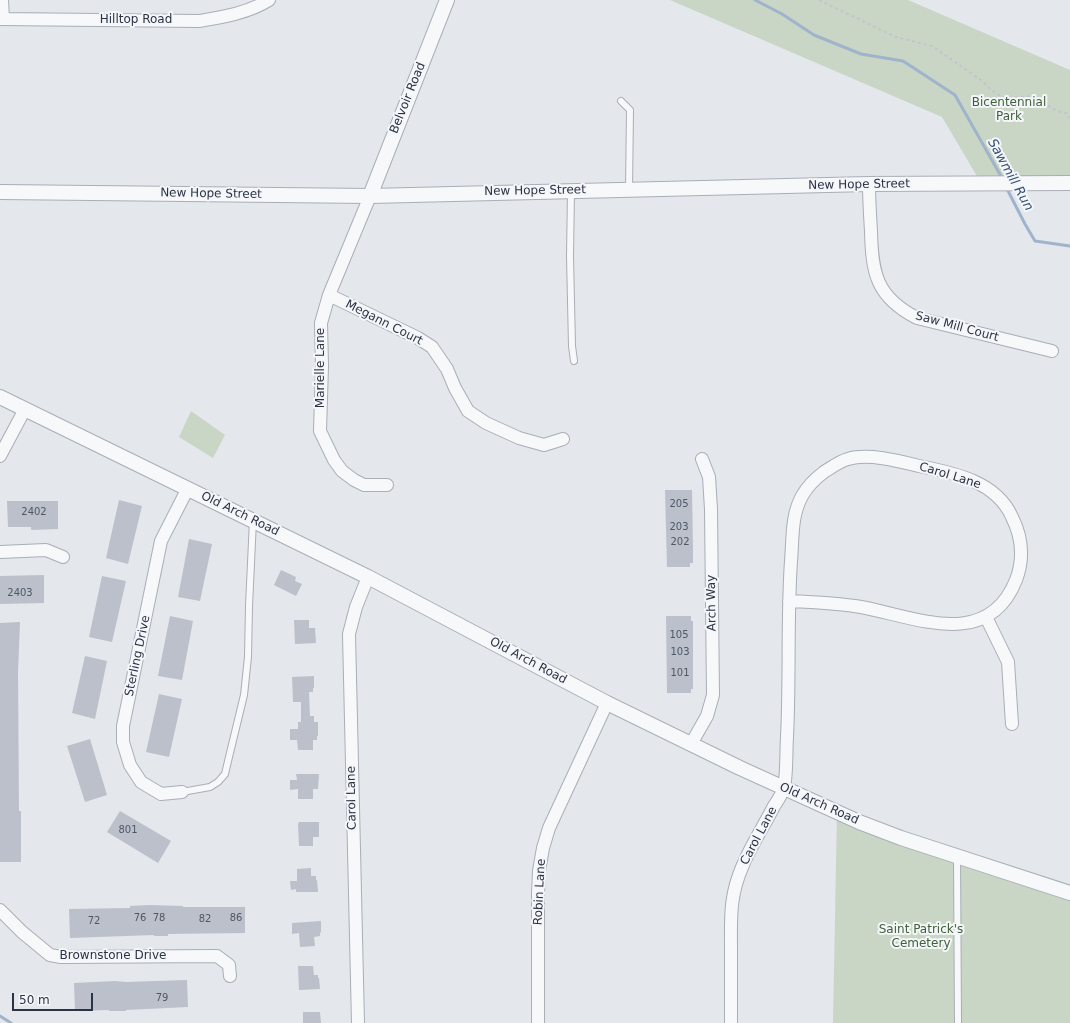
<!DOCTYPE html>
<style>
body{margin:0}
#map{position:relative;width:1070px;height:1023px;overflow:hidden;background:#e4e7ec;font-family:"DejaVu Sans",sans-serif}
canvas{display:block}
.scale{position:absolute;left:12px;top:993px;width:81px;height:18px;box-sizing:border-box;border:2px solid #2b3445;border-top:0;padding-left:5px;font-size:12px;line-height:14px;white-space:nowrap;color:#2b3445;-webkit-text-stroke:3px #f4f6f9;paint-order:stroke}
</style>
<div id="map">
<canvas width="1070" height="1023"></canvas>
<div class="scale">50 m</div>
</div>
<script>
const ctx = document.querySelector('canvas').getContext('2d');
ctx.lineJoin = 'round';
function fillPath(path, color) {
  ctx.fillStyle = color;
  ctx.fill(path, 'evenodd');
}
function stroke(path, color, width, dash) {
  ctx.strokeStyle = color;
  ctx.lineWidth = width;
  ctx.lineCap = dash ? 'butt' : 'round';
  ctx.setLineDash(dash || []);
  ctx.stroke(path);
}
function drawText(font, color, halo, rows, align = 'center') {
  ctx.font = font + ' "DejaVu Sans",sans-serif';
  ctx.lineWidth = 4;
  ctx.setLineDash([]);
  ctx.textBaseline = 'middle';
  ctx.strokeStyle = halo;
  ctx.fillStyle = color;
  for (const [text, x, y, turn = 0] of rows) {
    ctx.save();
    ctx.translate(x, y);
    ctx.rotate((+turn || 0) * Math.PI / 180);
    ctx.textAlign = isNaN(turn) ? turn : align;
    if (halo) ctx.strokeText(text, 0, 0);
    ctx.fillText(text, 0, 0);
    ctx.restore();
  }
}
fillPath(new Path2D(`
 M670,0h238l162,70v113h-89l-39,-66z
 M191,411l34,24 -12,23 -34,-21z
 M837,812l233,81v130h-237z`), '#c9d6c5');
stroke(new Path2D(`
 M755,0l27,14 32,21 47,19 42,7 52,34 47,83
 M1006,187l19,37 10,17 35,5
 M0,1016l11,7`), '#9fb4cc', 3);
fillPath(new Path2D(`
 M665,490h27l1,60v13h-3v4h-23z
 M119,500l23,6 -14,58 -22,-6z
 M7,501h51v28l-27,1v-3h-23z
 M189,539l23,5 -12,57 -22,-4z
 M281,570l15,7 -1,4 7,3 -6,12 -22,-11z
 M44,575v28l-44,1v-28z
 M102,576l24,5 -14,61 -23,-5z
 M170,616l23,5 -11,59 -24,-4z
 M666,616h25v5h2v68h-2v4h-24z
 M294,620h15v8h6l1,15 -21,1z
 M20,622l-2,50 1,139h2v51h-21v-239z
 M85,656l22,5 -12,58 -23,-6z
 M314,676v12h-1v4h-4l1,24h4v6h4v14h-1v4h-4v10h-15l-1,-10h-7v-11h8v-7h3v-20h-8l-1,-25z
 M159,694l23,5 -13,58 -23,-5z
 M90,739l17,56 -22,7 -18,-56z
 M296,774h23l-1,15h-5v10h-15v-10l-8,1v-10h7z
 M120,811l51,30 -13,22 -51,-31z
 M299,822h20v15h-6v9h-14l-1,-22z
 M311,868v8h5v4h1l1,12h-22v-3l-5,1 -1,-9h7v-12z
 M149,905l34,1v1h62v26l-77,1v2h-14v-1l-84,3 -1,-29 61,-1v-2z
 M321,921v11l-1,1v3l-6,1 1,9 -15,1 -1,-14 -7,1v-11z
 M298,966h15l1,9h4v3h1l1,11 -21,1z
 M187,980l1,27 -62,3v1h-17v-1l-34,1 -1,-28 41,-2 11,1z
 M303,1012h17l1,11h-18z`), '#bbc0ca');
const service = new Path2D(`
 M621,101l9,9 -1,79
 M571,191l-1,65 2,90 2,15
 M182,792l28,-5 8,-5 7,-8 4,-17 15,-62 4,-38 1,-51 4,-86
 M957,856l1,167`);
const minor = new Path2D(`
 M2,0l1,19
 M0,19l199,2c24,-4 49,-8 70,-21
 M869,184c0,16 1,31 2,47 1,42 5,66 46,87l135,33
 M370,196l-41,99 -8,28 1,43 -2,65 14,29 8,11 12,9 10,5h23
 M329,295l89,43 14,9 15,22 8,19 13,23 18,12 33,15 25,7 19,-6
 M0,456l25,-47
 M0,552l46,-2 17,7
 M986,617l22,45 4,62
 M691,744l16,-28 6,-21 -2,-186 -2,-32 -7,-18
 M182,792l-21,2 -20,-12 -11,-17 -7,-23v-16l38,-185 27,-53
 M0,910l22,22 28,23 11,2 156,-1 12,9 1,11
 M358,1023l-9,-389 7,-27 12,-30
 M538,1023v-129l1,-23 4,-23 6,-20 58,-125
 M731,1023c0,-24 0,-48 0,-72 0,-32 -2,-55 12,-86 8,-20 21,-39 31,-59 4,-6 9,-13 10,-19 3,-13 2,-36 3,-50 3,-59 0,-118 4,-176 2,-23 0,-45 11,-65 5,-9 14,-18 22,-24 8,-5 16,-11 24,-13 20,-6 51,2 71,7 35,7 77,15 93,51 10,20 12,42 4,63 -28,71 -101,37 -155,27 -24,-4 -48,-5 -72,-6`);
const tertiary = new Path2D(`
 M0,192l370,4 499,-12 201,-1
 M370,196l77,-196
 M0,397l368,180 239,126 133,65 119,54 42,16 169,55`);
stroke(service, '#a9aeb7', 8);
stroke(minor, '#a9aeb7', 14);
stroke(tertiary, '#a9aeb7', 16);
stroke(new Path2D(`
 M819,0l77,37 36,9 49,34 14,13 11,5 27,-2 24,15 9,2 4,5`), '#c2c5cb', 2, [3, 3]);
stroke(service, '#f7f8fa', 6);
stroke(minor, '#f7f8fa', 12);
stroke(tertiary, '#f7f8fa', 14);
drawText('10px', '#4f5766', null, [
 ["205",679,504],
 ["2402",34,512],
 ["203",679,527],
 ["202",680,542],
 ["2403",20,593],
 ["105",679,635],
 ["103",680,652],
 ["101",680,673],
 ["801",128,830],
 ["76",140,918],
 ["78",159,918],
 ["86",236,918],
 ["82",205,919],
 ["72",94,921],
 ["79",162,998]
]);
drawText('12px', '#2b3445', '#f4f6f9', [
 ["Hilltop Road",136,20],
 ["Belvoir Road",408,98,-68],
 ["New Hope Street",859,185,-1],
 ["New Hope Street",535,191,-1],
 ["New Hope Street",211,194,1],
 ["Megann Court",384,323,27],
 ["Saw Mill Court",957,327,15],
 ["Marielle Lane",321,368,-90],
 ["Carol Lane",950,476,17],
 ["Old Arch Road",240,514,26],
 ["Arch Way",712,603,-91],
 ["Sterling Drive",138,656,-78],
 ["Old Arch Road",528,661,28],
 ["Carol Lane",352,798,-91],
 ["Old Arch Road",819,804,24],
 ["Carol Lane",759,836,-62],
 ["Robin Lane",540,892,-87],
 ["Brownstone Drive",113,956]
]);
drawText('12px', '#3f6138', '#f4f6f9', [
 ["Bicentennial",1009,103],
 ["Park",1009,117],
 ["Saint Patrick's",921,930],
 ["Cemetery",921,944]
]);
drawText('italic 13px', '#34527a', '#f4f6f9', [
 ["Sawmill Run",1010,175,61]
]);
</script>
